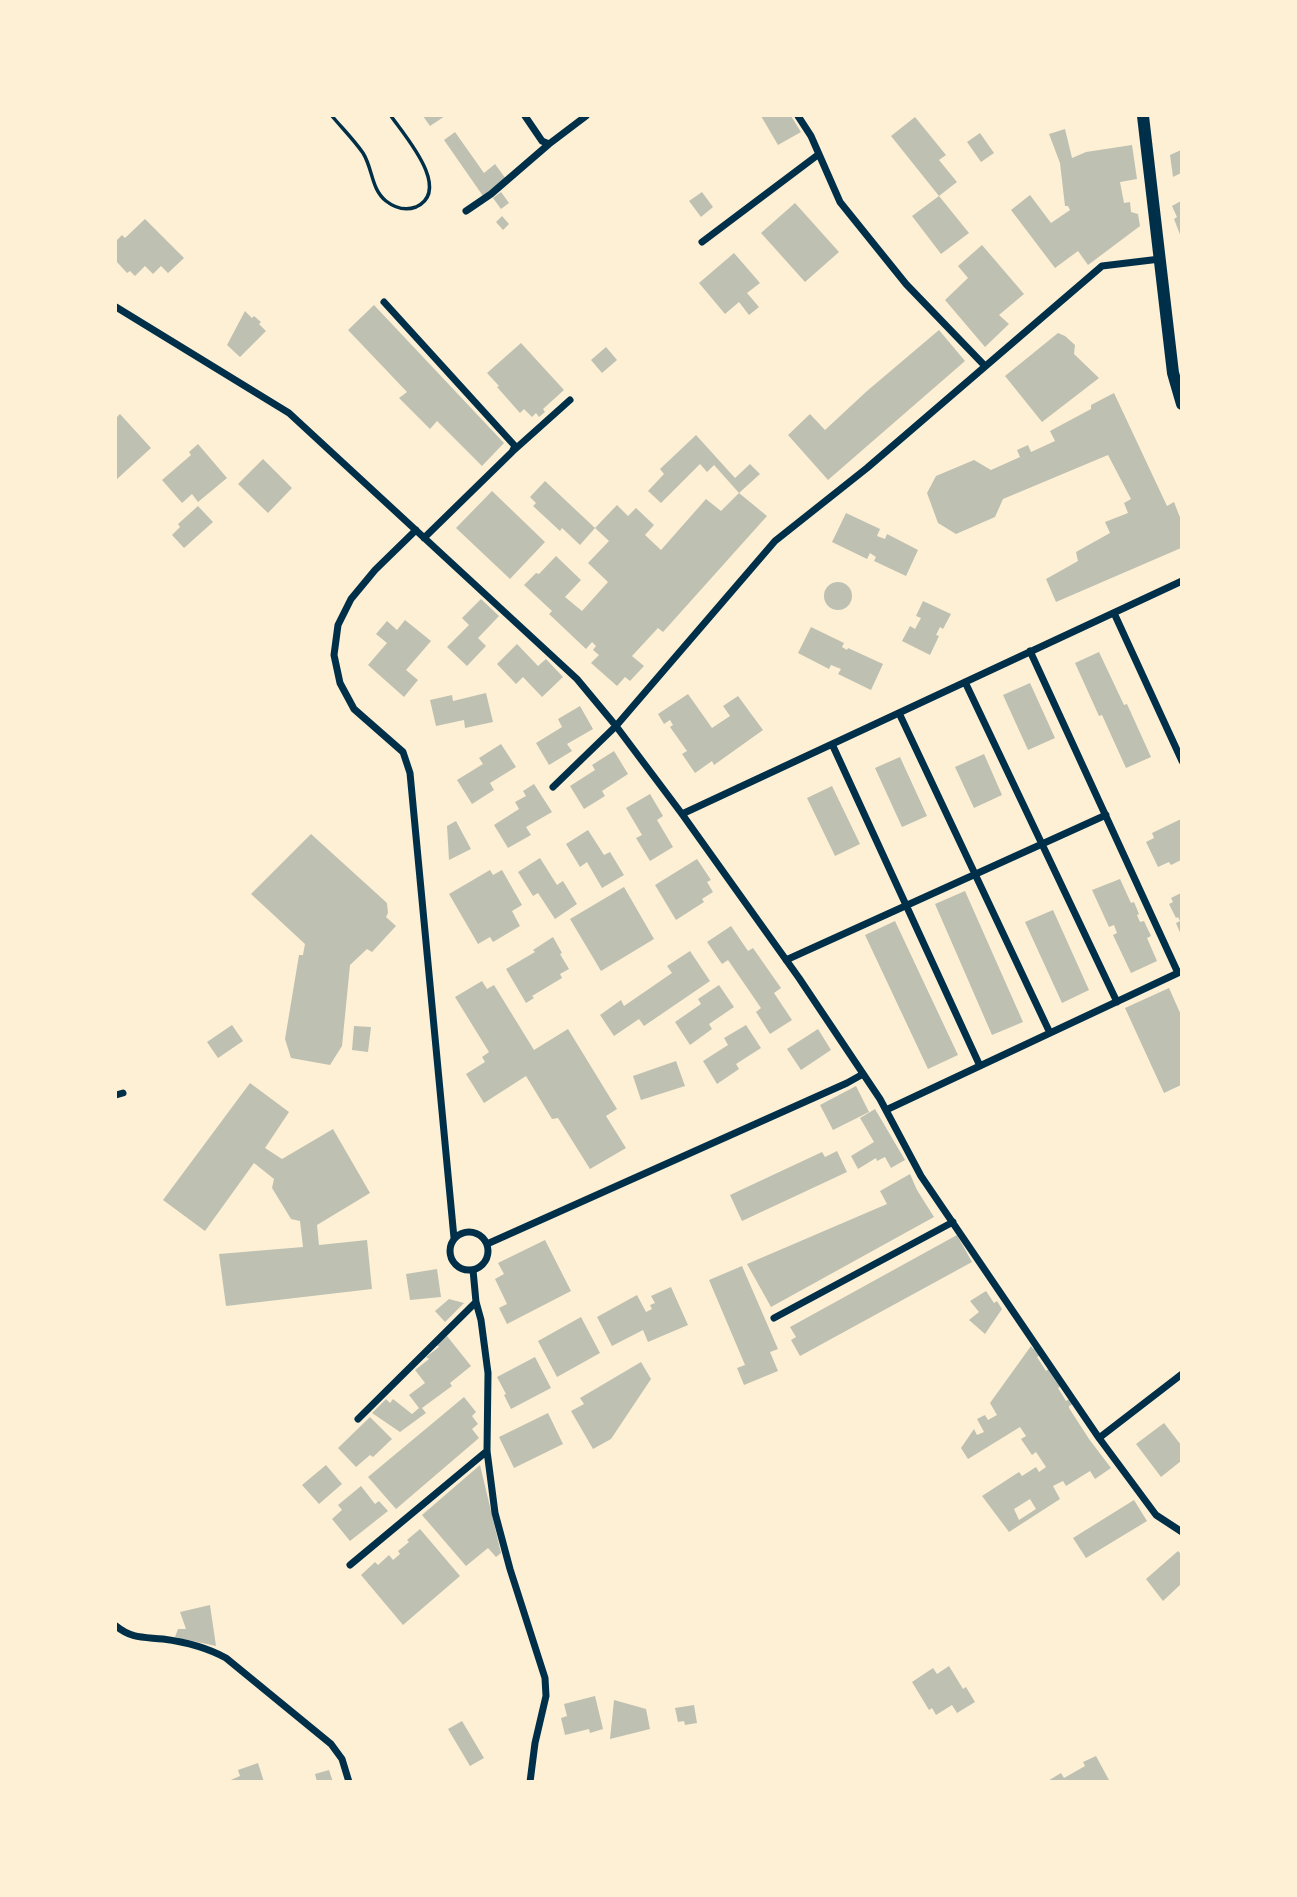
<!DOCTYPE html>
<style>
body{margin:0}
#map{position:relative;width:1297px;height:1897px;overflow:hidden;background:#fdf0d5;font-family:"Times New Roman",serif}
canvas{display:block}
.frame{position:absolute;inset:0;border:117px solid #fdf0d5;pointer-events:none}
</style>
<div id="map">
<canvas width="1297" height="1897"></canvas>
<div class="frame"></div>
</div>
<script>
const ctx = document.querySelector('canvas').getContext('2d');
ctx.lineJoin = 'round';
function fillPath(path, color) {
  ctx.fillStyle = color;
  ctx.fill(path, 'evenodd');
}
function stroke(path, color, width, dash) {
  ctx.strokeStyle = color;
  ctx.lineWidth = width;
  ctx.lineCap = dash ? 'butt' : 'round';
  ctx.setLineDash(dash || []);
  ctx.stroke(path);
}
fillPath(new Path2D(`
 M423,116h22l-15,10z
 M761,116h30l10,16 -23,13z
 M915,117l31,38 -7,5 18,22 -18,14 -48,-60z
 M1065,129l7,29 14,-6 46,-7 5,34 -17,3 4,21 6,-1 1,10 7,2 2,12 -52,39 -10,-14 -23,17 -44,-58 19,-15 21,28 19,-13 -2,-4h-3l-5,-43 -11,-29z
 M455,132l29,41 11,-9 11,15 -23,17 -39,-56z
 M980,133l14,20 -13,9 -14,-20z
 M1181,150v23l-8,4 -3,-22z
 M501,192l8,11 -8,6 -8,-11z
 M702,192l11,15 -12,10 -12,-16z
 M939,196l30,37 -28,21 -29,-38z
 M1181,201v36l-7,-18 3,-2 -5,-11z
 M795,203l44,49 -34,30 -44,-49z
 M502,216l7,8 -6,6 -7,-8z
 M145,219l39,39 -16,15 -7,-7 -8,8 -8,-8 -10,10 -5,-5 -3,2 -11,-12v-20l6,-6 3,3z
 M982,245l42,49 -25,21 10,9 -24,23 -40,-47 23,-22 -10,-12z
 M734,253l26,30 -13,10 12,14 -10,8 -10,-13 -14,12 -26,-31z
 M374,305l130,138 -22,23 -45,-45 -7,8 -31,-31 8,-6 -59,-62z
 M245,311l7,7 2,-2 7,6 -2,2 7,7 -26,26 -13,-12z
 M939,330l26,31 -137,119 -40,-45 22,-21 15,16 42,-39z
 M1058,333l7,3 10,9 -1,9 25,24 -57,44 -37,-46z
 M521,343l43,47 -21,19 2,3 -6,5 -3,-4 -4,4 -8,-8 -4,4 -23,-26 2,-1 -12,-13z
 M606,347l11,13 -15,13 -11,-13z
 M1114,393l53,113 7,-4 7,18v28l-125,54 -10,-23 32,-18 -2,-9 34,-19 -5,-11 23,-9 -4,-10 7,-4 -23,-44 -105,44 -8,18 -39,17 -18,-11 -11,-30 9,-17 38,-16 17,10 29,-13 -3,-7 11,-5 3,7 24,-11 -5,-10 41,-22v-4z
 M120,414l31,34 -35,32v-62z
 M696,435l39,43 15,-14 10,10 -21,19 -25,-28 -7,7 -7,-8 -39,39 -13,-12 16,-17 -4,-5z
 M198,444l29,34 -29,24 -6,-8 -10,9 -20,-23 29,-25 -2,-3z
 M263,459l29,29 -24,25 -30,-29z
 M545,481l50,47 -15,17 -18,-17 -2,3 -27,-25 3,-3 -6,-6z
 M492,491l53,51 -35,37 -54,-51z
 M739,493l28,23 -104,116 -5,-4 -26,28 12,10 -14,15 -5,-4 -8,9 -26,-23 8,-8 -6,-5 3,-4 -4,-4 -6,7 -37,-35 3,-3 -28,-26 12,-12 3,1 17,-18 25,24 -16,17 17,14 26,-29 -20,-19 21,-22 -14,-13 22,-23 11,11 8,-8 18,17 -9,10 16,15 45,-51 15,12z
 M198,506l15,16 -29,26 -12,-13 8,-8 -2,-3z
 M846,513l34,16 -3,7 8,3 2,-5 31,16 -12,26 -32,-15 2,-4 -6,-4 -3,6 -35,-17z
 M824 596a14 14 0 1 1 28 0a14 14 0 1 1-28 0Z
 M481,599l18,17 -21,22 8,8 -19,20 -20,-19 22,-22 -7,-7z
 M923,601l28,13 -8,15 -3,-2 -4,8 3,1 -9,19 -28,-14 8,-15 5,3 6,-11 -5,-2z
 M405,620l26,21 -25,29 12,10 -14,17 -36,-32 19,-22 -11,-9 11,-13 10,9z
 M811,627l33,16 -2,4 5,3 1,-2 35,16 -12,26 -33,-16 3,-5 -10,-4 -2,4 -31,-16z
 M517,644l21,22 8,-7 17,18 -21,20 -19,-20 -7,7 -19,-20z
 M1099,652l25,53 3,-1 24,53 -25,11 -24,-53 -3,1 -24,-53z
 M1030,683l25,55 -27,12 -25,-55z
 M486,693l7,29 -28,6 -1,-8 -28,6 -6,-26 22,-5 1,6z
 M688,694l24,34 18,-12 -7,-10 15,-10 25,34 -49,35 -2,-4 -17,12 -13,-19 5,-3 -17,-24 3,-2 -3,-5 -6,4 -6,-10z
 M580,706l13,23 -26,15 5,7 -23,14 -13,-22 26,-16 -4,-8z
 M501,744l15,23 -26,16 4,7 -22,14 -15,-24 26,-16 -4,-6z
 M614,751l14,23 -26,17 3,5 -21,13 -14,-23 25,-16 -3,-5z
 M984,754l18,41 -28,13 -19,-41z
 M900,757l27,59 -25,11 -27,-59z
 M534,784l18,28 -26,15 5,8 -23,13 -14,-23 25,-16 -4,-7 11,-6 -3,-5z
 M832,786l28,58 -25,12 -28,-58z
 M650,794l13,22 -6,4 16,27 -23,14 -14,-23 6,-3 -16,-27z
 M1181,819v41l-10,5 -2,-3 -11,5 -12,-25 8,-4 -2,-5z
 M456,821l15,28 -22,11 -2,-34z
 M588,830l16,25 6,-3 14,23 -22,13 -15,-26 -7,5 -14,-23z
 M311,834l76,69 1,10 -2,4 10,9 -24,26 -5,-3 -17,16 -8,81 -12,19 -39,-7 -6,-19 14,-84h4l2,-11 -54,-50z
 M540,858l17,27 6,-4 14,23 -22,15 -17,-26 -5,3 -15,-24z
 M697,859l14,21 -4,2 6,10 -11,7 2,3 -28,18 -21,-35z
 M490,870l3,5 9,-5 20,35 -10,6 8,15 -27,16 -3,-5 -12,7 -29,-50z
 M1120,879l11,24 3,-1 5,12 -2,1 3,7 4,-1 7,15 -4,2 10,23 -26,12 -18,-38 4,-2 -3,-8 -5,2 -17,-37z
 M624,887l30,52 -53,32 -31,-52z
 M965,891l58,131 -31,13 -57,-131z
 M1181,893v42l-5,-12 4,-2 -2,-4 -2,1 -7,-14 4,-2 -2,-4z
 M1053,910l36,80 -27,13 -37,-81z
 M895,921l63,134 -30,14 -63,-134z
 M731,926l17,25 5,-3 28,40 -7,5 18,27 -22,14 -14,-22 5,-4 -33,-48 -6,4 -15,-22z
 M553,937l9,16 -2,1 9,15 -9,5 2,4 -30,18 2,2 -8,5 -20,-34 29,-17 -2,-2z
 M690,951l20,30 -66,45 -5,-7 -25,17 -14,-21 21,-15 3,6 48,-33 -5,-7z
 M482,981l5,8 7,-4 40,65 34,-21 49,80 -11,7 20,32 -36,21 -32,-51 -6,1 -26,-43 -42,27 -18,-29 19,-12 -3,-5 7,-5 -34,-55z
 M719,985l15,22 -25,17 3,5 -22,16 -15,-23 26,-18 -3,-5z
 M1169,988l12,27v70l-17,8 -39,-85z
 M232,1025l11,16 -25,17 -11,-16z
 M746,1025l15,23 -25,16 3,5 -22,15 -14,-23 25,-16 -4,-7z
 M354,1026l17,1 -3,25 -16,-2z
 M818,1029l13,21 -30,20 -14,-21z
 M676,1061l9,25 -44,14 -8,-24z
 M250,1083l39,29 -24,36 17,11 51,-30 37,64 -53,32 2,20 48,-5 5,49 -146,17 -7,-52 84,-7 -3,-26 -9,-2 -19,-31 2,-9 -20,-16 -49,68 -42,-31z
 M856,1086l13,26 -36,18 -13,-25z
 M875,1109l30,51 -14,8 -6,-11 -8,4 -1,-3 -18,11 -7,-13 23,-14 -14,-24z
 M837,1151l10,21 -105,49 -12,-26 92,-43 3,5z
 M910,1174l7,16 17,27 -163,90 -24,-43 140,-60 -7,-13z
 M957,1235l15,27 -172,94 -9,-16 5,-3 -6,-10z
 M545,1240l26,51 -64,33 -8,-16 8,-4 -12,-25 9,-5 -6,-11z
 M742,1266l36,83 -8,3 8,19 -34,14 -7,-17 8,-3 -36,-85z
 M437,1269l4,28 -31,3 -4,-26z
 M671,1287l17,38 -40,17 -5,-12 -31,16 -15,-29 40,-22 9,17 6,-3 -2,-4 5,-2 -4,-7z
 M986,1291l8,12 3,-2 5,8 -17,25 -16,-14 10,-8 -9,-11z
 M449,1299l15,4 -19,19 -10,-11z
 M581,1317l19,36 -43,24 -19,-36z
 M447,1336l24,30 -21,17 2,3 -30,22 4,5 -26,19 -28,-19 14,-14 4,4 3,-4 19,15 7,-6 -10,-13 16,-12 -10,-13 14,-11 -3,-2 13,-10 -3,-3z
 M1031,1346l2,3 2,-2 6,8 -4,2 9,14 4,-3 11,18 -3,2 8,13 4,-2 3,5 -4,2v2l20,31 22,29 -16,11 -5,-8 -24,15 -3,-5 -10,5 7,13 -51,33 -27,-36 37,-24 3,4 14,-9 3,5 7,-5 -10,-15 -4,3 -11,-16 5,-3 -6,-9 -52,32 -7,-11 13,-19 3,6 7,-3 -7,-13 8,-4 3,5 9,-5 -7,-12zM1030,1499l6,10 -17,11 -5,-11z
 M535,1357l16,31 -40,21 -7,-14 2,-1 -9,-17z
 M641,1362l10,17 -40,60 -18,10 -22,-38 13,-7 -4,-6z
 M464,1397l12,15 -4,4 6,8 -6,5 7,9 -83,71 -28,-32z
 M548,1413l15,31 -49,24 -15,-31z
 M370,1417l22,22 -19,18 -3,-2 -14,12 -18,-19z
 M1164,1423l17,22v16l-20,16 -25,-33z
 M326,1465l16,19 -23,20 -17,-19z
 M480,1465l21,88 -5,4 -8,-9 -22,18 -44,-51z
 M361,1486l14,18 4,-3 9,10 -38,30 -18,-22 10,-9 -4,-5z
 M1134,1500l13,21 -61,37 -13,-20z
 M420,1529l40,47 -57,49 -42,-50 14,-13 3,3 11,-10 4,5 7,-6 -2,-3 11,-9 -2,-2z
 M1178,1551l3,3v30l-18,17 -17,-22z
 M210,1605l6,41 -41,-9 3,-8h8l-6,-17z
 M949,1666l14,23 3,-2 9,15 -18,11 -5,-8 -16,10 -4,-7 -3,2 -17,-28 21,-14 4,6z
 M595,1696l8,33 -13,4 -1,-4 -24,6 -4,-17 6,-2 -3,-12z
 M614,1700l32,9 4,20 -40,10z
 M694,1705l3,18 -12,2 -1,-4 -6,1 -3,-14z
 M462,1721l22,37 -14,8 -22,-37z
 M1096,1756l14,26h-64l15,-9 3,5 21,-12 -2,-4z
 M258,1763l6,19h-38l14,-6 -2,-6z
 M329,1770l4,12h-16l-2,-8z`), '#bec0b2');
stroke(new Path2D(`
 M332,116c10,12 22,24 31,37 10,16 8,36 23,48 9,7 19,10 30,6 37,-17 -12,-72 -25,-91`), '#003049', 3.5);
stroke(new Path2D(`
 M525,116l17,25 7,3 37,-28
 M798,116l13,20 29,66 66,82 79,82
 M466,211l25,-17 58,-50
 M702,242l117,-88
 M384,302l131,144 -3,6 -88,86
 M116,307l173,106 288,266 39,47 66,88 117,164 81,121 41,77 178,262 57,77 26,17
 M513,451l57,-51
 M416,530l-41,40 -24,29 -13,26 -4,30 6,28 14,26 49,43 7,21 44,465
 M1114,613l68,148
 M1030,651l148,322
 M965,682l152,320
 M899,713l151,320
 M832,744l148,322
 M553,787l63,-61 159,-185 92,-73 235,-202 58,-7
 M682,814l500,-233
 M786,960l320,-145
 M116,1095l7,-2
 M886,1110l294,-138
 M450 1251a19 19 0 1 1 38 0a19 19 0 1 1-38 0Z
 M487,1244l360,-161 16,-9
 M473,1270l3,32 5,18 7,53 -1,78 8,62 15,56 35,109 1,18 -11,47 -5,39
 M774,1318l179,-96
 M358,1419l118,-117
 M1099,1438l83,-64
 M350,1565l137,-114
 M116,1626c16,13 27,11 47,13 23,3 43,8 63,19l105,86 11,15 7,23`), '#003049', 7);
stroke(new Path2D(`
 M1143,116l30,257 9,31`), '#003049', 12);
</script>
